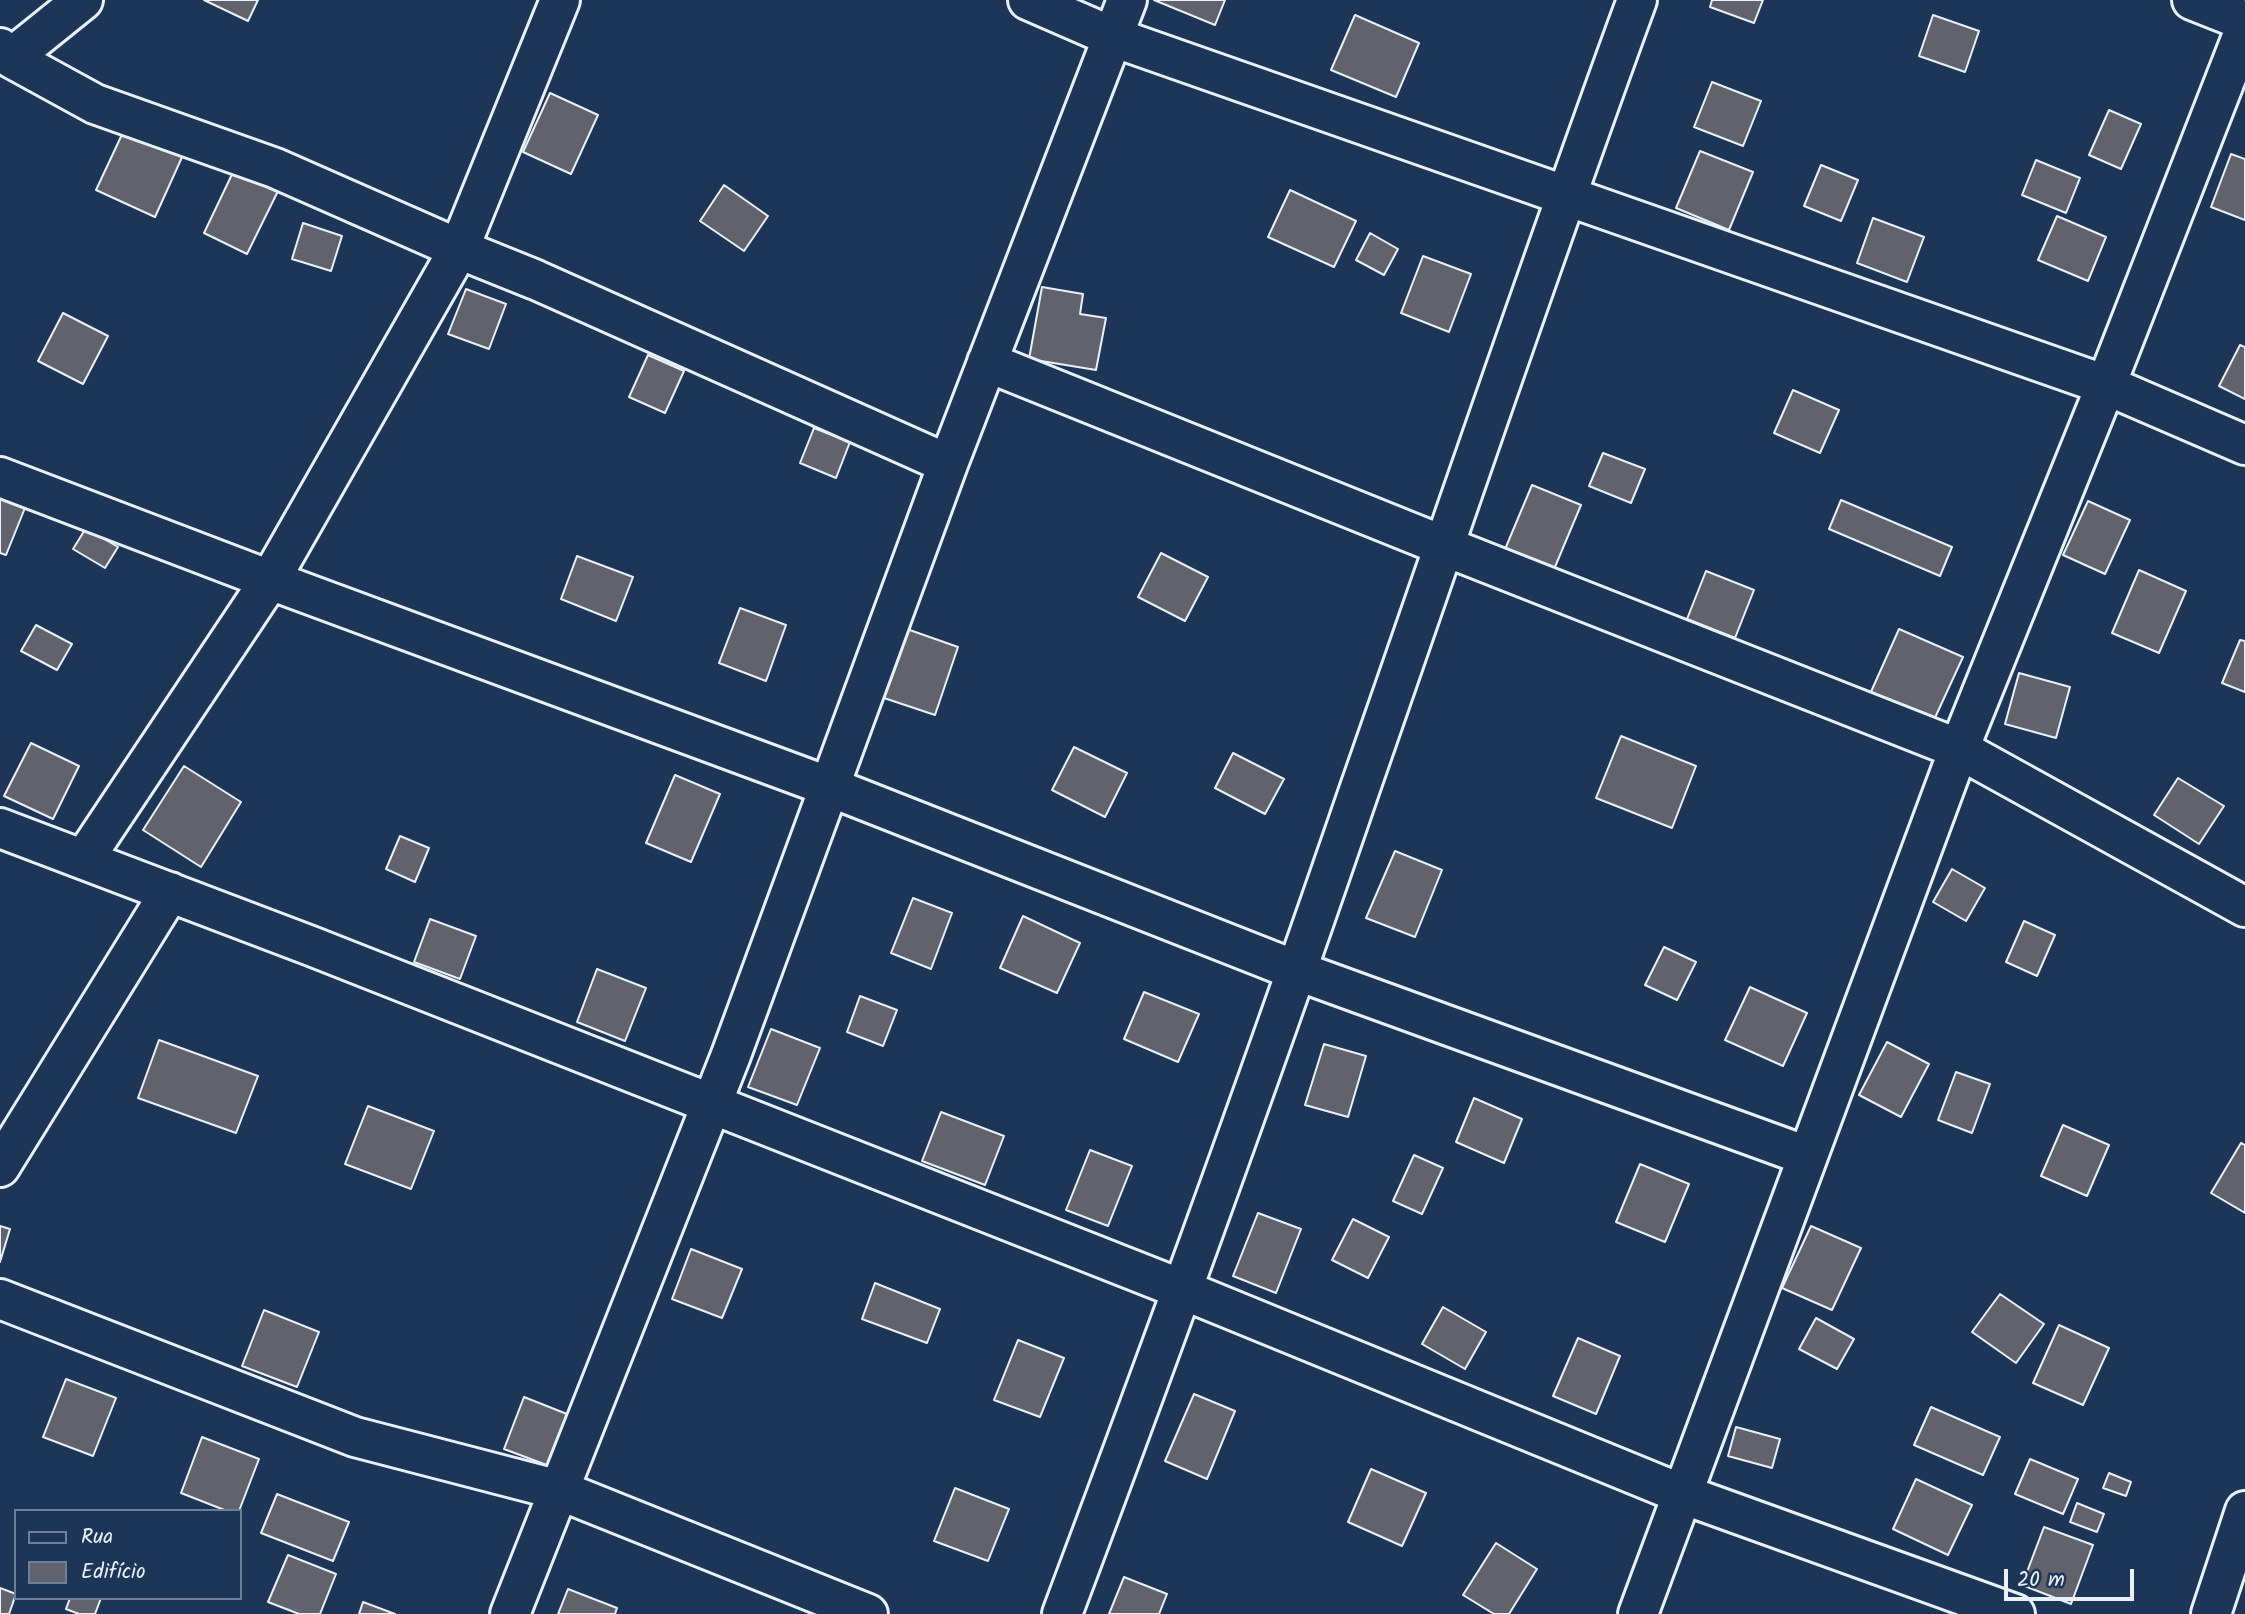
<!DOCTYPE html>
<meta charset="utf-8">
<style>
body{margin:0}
#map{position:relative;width:2245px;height:1614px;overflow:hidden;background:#1d3557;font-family:Kalam,sans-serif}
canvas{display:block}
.legend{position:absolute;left:14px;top:1509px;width:228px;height:91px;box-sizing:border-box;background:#1d3557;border:2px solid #6e8097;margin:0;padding:9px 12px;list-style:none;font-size:21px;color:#e8f1f8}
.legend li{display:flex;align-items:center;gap:14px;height:35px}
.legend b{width:35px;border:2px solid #6e8097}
.scale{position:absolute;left:2004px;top:1569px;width:130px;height:32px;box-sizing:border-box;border:4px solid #e8f1f8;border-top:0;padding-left:9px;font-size:21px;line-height:24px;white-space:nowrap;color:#e8f1f8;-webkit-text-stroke:5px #1d3557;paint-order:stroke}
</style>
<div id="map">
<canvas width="2245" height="1614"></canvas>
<ul class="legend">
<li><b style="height:9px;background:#1d3557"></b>Rua</li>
<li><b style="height:19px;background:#62626c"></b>Edifício</li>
</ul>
<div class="scale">20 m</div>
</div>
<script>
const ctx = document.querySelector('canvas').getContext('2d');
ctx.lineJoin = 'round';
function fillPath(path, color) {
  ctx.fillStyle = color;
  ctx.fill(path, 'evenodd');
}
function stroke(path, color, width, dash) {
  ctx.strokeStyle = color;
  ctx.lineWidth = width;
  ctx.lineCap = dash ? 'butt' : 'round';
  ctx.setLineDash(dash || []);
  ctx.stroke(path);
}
const building = new Path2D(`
 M204,0h54l-10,21z
 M1154,0h71l-10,25z
 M1712,0h51l-9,23 -44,-16z
 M1355,15l64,28 -23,54 -65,-27z
 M1933,15l46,16 -14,41 -46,-16z
 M1712,82l49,19 -18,45 -49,-19z
 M550,93l48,22 -27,59 -48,-22z
 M2109,110l32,14 -20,45 -32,-14z
 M125,128l58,27 -28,62 -59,-27z
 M1700,151l53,21 -24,58 -53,-22z
 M2231,154l14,5v61l-34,-13z
 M2036,160l44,18 -14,35 -44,-18z
 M1821,165l37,15 -17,41 -37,-15z
 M235,168l44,21 -32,65 -43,-21z
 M724,185l44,31 -24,35 -44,-30z
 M1290,190l66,31 -22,46 -66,-30z
 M2057,216l49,21 -18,44 -50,-21z
 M1873,218l51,19 -17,45 -50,-19z
 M303,223l39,13 -11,35 -39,-12z
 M1370,233l28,16 -14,26 -28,-15z
 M1423,256l48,18 -22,58 -48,-19z
 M1042,287l41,7 -3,20 26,4 -10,52 -67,-11z
 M466,289l40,15 -17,45 -41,-15z
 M63,313l45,23 -25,48 -45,-23z
 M2240,345l5,2v52l-26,-13z
 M648,355l36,16 -19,42 -36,-16z
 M1793,390l46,20 -19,43 -46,-20z
 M814,428l36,14 -14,36 -36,-15z
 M1603,453l42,16 -14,34 -42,-17z
 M1532,485l49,20 -29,69 -49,-20z
 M0,487l29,11 -23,57 -6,-2z
 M1841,500l111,47 -12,29 -111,-47z
 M2088,501l42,19 -25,54 -42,-19z
 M86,528l32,19 -13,21 -32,-19z
 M1161,553l47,24 -23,44 -47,-24z
 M577,556l56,21 -17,44 -55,-22z
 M2139,570l47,21 -27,62 -47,-20z
 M1706,571l48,19 -19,48 -48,-19z
 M740,608l46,17 -20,56 -47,-18z
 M36,625l36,19 -15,26 -36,-19z
 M904,628l54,19 -23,68 -54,-18z
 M1899,629l64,28 -30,65 -63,-28z
 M2240,640l5,1v51l-23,-9z
 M2019,673l51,14 -14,51 -51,-14z
 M1621,736l75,30 -24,62 -76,-30z
 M31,743l48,23 -26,53 -49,-23z
 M1074,747l53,26 -22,44 -53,-27z
 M1233,753l51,26 -19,35 -50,-26z
 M184,766l57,36 -40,65 -58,-37z
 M675,775l45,19 -29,68 -45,-19z
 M2178,778l46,28 -25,38 -45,-29z
 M400,836l29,12 -14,34 -29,-13z
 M1395,851l47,19 -27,67 -49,-19z
 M1952,869l33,19 -19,33 -33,-19z
 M913,898l39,15 -21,56 -40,-16z
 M1023,916l57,27 -23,50 -57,-25z
 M430,919l46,17 -16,43 -46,-17z
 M2024,921l31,14 -18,41 -31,-14z
 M1664,947l32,15 -19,38 -32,-15z
 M597,969l49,19 -21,53 -48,-19z
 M1750,987l57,26 -24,53 -58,-26z
 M1144,992l55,22 -21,48 -54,-23z
 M860,996l37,14 -14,36 -36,-14z
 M771,1029l49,19 -23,57 -49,-18z
 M159,1040l99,36 -22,57 -98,-35z
 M1887,1042l42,22 -28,53 -42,-22z
 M1324,1044l42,12 -18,61 -43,-12z
 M1956,1072l34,12 -18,49 -34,-13z
 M1474,1098l48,21 -18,44 -48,-21z
 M368,1106l66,25 -23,58 -66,-25z
 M941,1112l63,24 -19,49 -63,-24z
 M2063,1125l46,20 -22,51 -46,-20z
 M2241,1143l4,2v68l-34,-20z
 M1090,1150l42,16 -24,60 -42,-16z
 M1414,1155l29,13 -21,46 -29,-13z
 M1640,1164l49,20 -24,58 -49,-20z
 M1258,1213l43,16 -25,64 -43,-17z
 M1353,1219l36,18 -21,41 -36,-18z
 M0,1226l10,3 -10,33z
 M1811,1226l50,22 -29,62 -50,-22z
 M691,1249l51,20 -20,49 -50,-19z
 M875,1283l65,26 -13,34 -65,-24z
 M2000,1294l44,30 -28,39 -44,-31z
 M1443,1307l43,25 -21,37 -43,-25z
 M264,1310l55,22 -22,55 -55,-21z
 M1816,1318l38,21 -17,30 -38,-20z
 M2059,1325l50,23 -26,57 -50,-22z
 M1578,1338l42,18 -24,58 -43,-18z
 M1018,1340l46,18 -24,59 -46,-17z
 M66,1379l50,19 -23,58 -50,-19z
 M1194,1394l41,17 -28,68 -42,-18z
 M524,1397l48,19 -20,51 -48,-18z
 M1931,1407l69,30 -17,38 -69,-30z
 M1736,1427l44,12 -8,29 -44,-12z
 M202,1437l57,22 -20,52h-12l-46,-18z
 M2030,1459l48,20 -15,35 -48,-20z
 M1371,1469l55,24 -24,53 -54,-24z
 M2109,1473l22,9 -5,14 -23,-8z
 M1916,1479l56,26 -24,50 -55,-26z
 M955,1488l54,21 -21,52 -54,-20z
 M277,1494l72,28 -16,39 -72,-28z
 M2077,1503l27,11 -7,18 -27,-10z
 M2044,1527l49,18 -22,59 -49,-19z
 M1496,1543l41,26 -28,45h-15l-31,-19z
 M288,1555l48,19 -16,40h-21l-31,-12z
 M1124,1577l43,17 -8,20h-50z
 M0,1588l16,6 -7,20h-9z
 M568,1589l49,19 -2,6h-57z
 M70,1598h31l-6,16h-16l-13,-5z
 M363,1602l32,12h-36z`);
fillPath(building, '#62626c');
stroke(building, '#e8f1f8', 2);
const minor = new Path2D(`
 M1028,0l85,37 993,348 139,60
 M2192,0l53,21
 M0,48l11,10 84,46 180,64 184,81 77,31 412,184
 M11,58l72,-58
 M987,362l457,184 515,203 286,158
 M0,477l270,103 560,207 465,183 512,186
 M0,828l311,118 870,343 501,205 333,120
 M84,859l186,-279 189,-331 101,-249
 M0,1167l170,-275
 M0,1299l355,138 204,53 309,124
 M510,1614l221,-559 217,-591 179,-464
 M1062,1614c103,-274 203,-549 298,-826 92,-263 181,-527 277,-788
 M1638,1614l321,-865 147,-364 139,-356
 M2211,1614l34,-103`);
stroke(minor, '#e8f1f8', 44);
stroke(minor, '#1d3557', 38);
</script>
